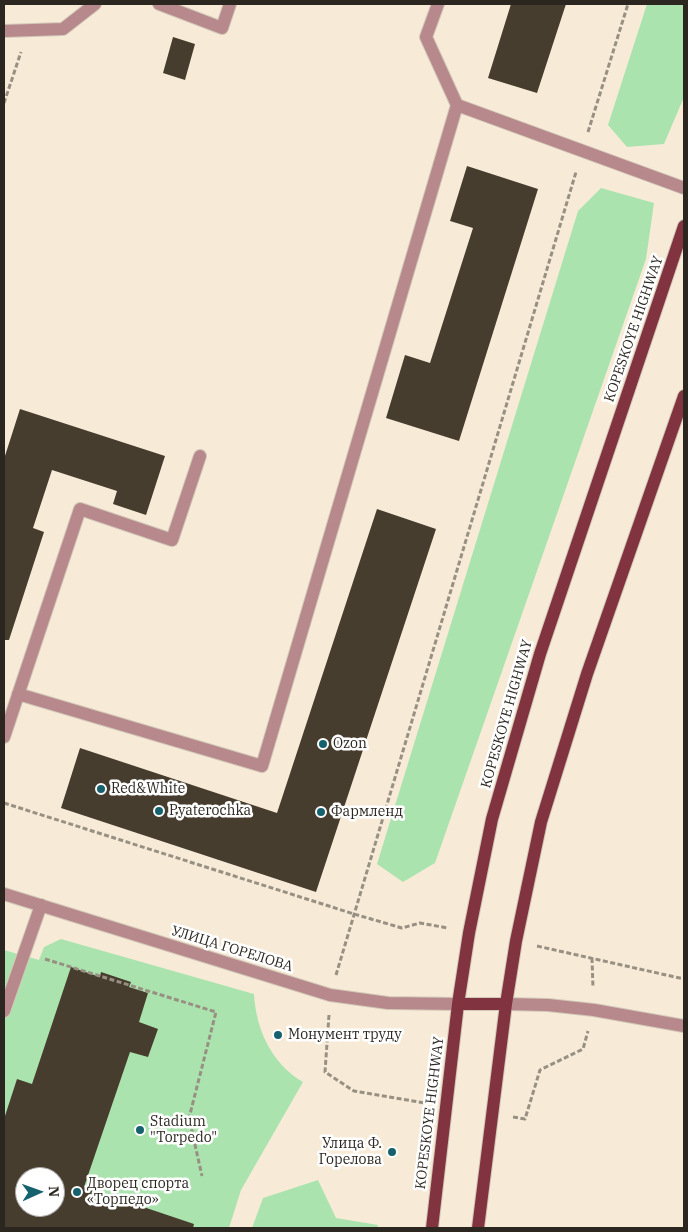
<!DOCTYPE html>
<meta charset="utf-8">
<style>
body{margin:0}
#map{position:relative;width:688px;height:1232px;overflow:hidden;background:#f7ebd8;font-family:"IBM Plex Serif",serif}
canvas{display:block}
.frame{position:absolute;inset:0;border:5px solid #2b2720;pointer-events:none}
.north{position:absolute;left:15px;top:1167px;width:50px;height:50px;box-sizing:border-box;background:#fff;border:1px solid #aaa9a6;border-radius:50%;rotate:88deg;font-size:14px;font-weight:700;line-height:20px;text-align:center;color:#2b2720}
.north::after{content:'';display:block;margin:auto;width:18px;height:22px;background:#16616e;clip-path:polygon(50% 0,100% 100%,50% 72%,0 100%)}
</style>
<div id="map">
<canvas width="688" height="1232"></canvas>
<div class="frame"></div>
<div class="north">N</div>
</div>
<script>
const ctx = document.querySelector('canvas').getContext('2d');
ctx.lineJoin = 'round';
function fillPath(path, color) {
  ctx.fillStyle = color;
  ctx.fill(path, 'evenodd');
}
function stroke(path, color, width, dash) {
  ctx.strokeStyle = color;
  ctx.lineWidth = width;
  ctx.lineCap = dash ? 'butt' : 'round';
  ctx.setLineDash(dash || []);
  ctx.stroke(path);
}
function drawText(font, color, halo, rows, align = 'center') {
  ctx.font = font + ' "IBM Plex Serif",serif';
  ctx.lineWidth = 5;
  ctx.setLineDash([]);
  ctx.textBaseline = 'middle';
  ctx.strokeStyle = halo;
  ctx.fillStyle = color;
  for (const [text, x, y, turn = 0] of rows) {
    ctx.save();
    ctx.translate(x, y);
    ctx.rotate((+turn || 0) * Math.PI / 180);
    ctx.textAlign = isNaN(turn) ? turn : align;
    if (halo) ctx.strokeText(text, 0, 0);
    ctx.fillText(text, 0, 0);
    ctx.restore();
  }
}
fillPath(new Path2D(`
 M647,4h37v93l-20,47 -37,3 -19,-22z
 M601,188l53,15 -8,56 -211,604 -32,19 -26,-18 201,-653z
 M61,939l193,55c2,36 18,70 49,88l-62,108 -12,38h-225v-278l35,10 5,-13zM25,1177h30v30h-30z
 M318,1180l18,38 42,7 -1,3h-125l11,-30z`), '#abe3ae');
fillPath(new Path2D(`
 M511,4h55l-29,89 -49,-15z
 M173,37l22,7 -10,36 -22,-7z
 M467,166l71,23 -79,252 -73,-23 19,-63 25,8 43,-135 -23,-7z
 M20,409l145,47 -19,59 -33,-11 4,-13 -65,-21 -19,58 11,4 -35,108h-5v-181z
 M377,509l59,20 -120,363 -255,-84 19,-60 197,65z
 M71,967l29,10 1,-5 30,10 -2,5 19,6 -9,29 19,7 -10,28 -18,-5 -46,135 110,37 -1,4h-189v-109l13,-40 15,5zM25,1177h30v30h-30z`), '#473d2e');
const lane = new Path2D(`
 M159,4l63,24 8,-24
 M4,31l59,-2 32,-25
 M457,105l227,83
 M18,694l244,72 195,-661 -31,-68 12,-33
 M4,737l76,-228 92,31 28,-84
 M4,1011l37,-106`);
const street = new Path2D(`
 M4,894l326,101 58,8 70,1
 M506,1004l42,1 46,5 90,16`);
const primary = new Path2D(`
 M458,1004h48
 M432,1228l26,-224 11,-71 23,-114 48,-165 144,-428
 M478,1228l28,-224 10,-63 25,-119 46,-148 97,-278`);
stroke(lane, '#d2c8b7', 14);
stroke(street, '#d2c8b7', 14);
stroke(primary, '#d2c8b7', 14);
stroke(new Path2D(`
 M4,103l17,-51
 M588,132l40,-128
 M4,803l350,111 48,14 18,-5 28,5
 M537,946l147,33
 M592,958l1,30
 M45,959l171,53 -27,106 13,58
 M336,975l240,-803
 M329,1015l-4,57 29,19 71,12
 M513,1117l12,2 15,-49 43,-21 5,-18`), '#989082', 3, [5, 2.5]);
stroke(lane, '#b7888c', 12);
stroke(street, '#b7888c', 12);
stroke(primary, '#823340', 12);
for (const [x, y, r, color] of [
 [323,744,5,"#16616e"],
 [101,789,5,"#16616e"],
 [159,811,5,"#16616e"],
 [321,812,5,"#16616e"],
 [278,1035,5,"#16616e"],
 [140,1130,5,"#16616e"],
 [392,1152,5,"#16616e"],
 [77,1192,5,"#16616e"]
]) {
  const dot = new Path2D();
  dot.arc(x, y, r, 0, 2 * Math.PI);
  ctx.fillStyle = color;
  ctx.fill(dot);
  stroke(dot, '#fff', 2);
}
drawText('14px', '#2b2720', '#fff', [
 ["KOPESKOYE HIGHWAY",634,329,-71],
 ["KOPESKOYE HIGHWAY",507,714,-74],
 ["УЛИЦА ГОРЕЛОВА",232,949,17],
 ["KOPESKOYE HIGHWAY",430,1113,-83]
]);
drawText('14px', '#2b2720', '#fff', [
 ["Ozon",333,744],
 ["Red&White",111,789],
 ["Pyaterochka",169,811],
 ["Фармленд",331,812],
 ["Монумент труду",288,1035],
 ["Stadium",150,1122],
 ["\"Torpedo\"",150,1138],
 ["Улица Ф.",382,1144,"right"],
 ["Горелова",382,1160,"right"],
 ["Дворец спорта",87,1184],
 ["«Торпедо»",87,1200]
], 'left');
</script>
